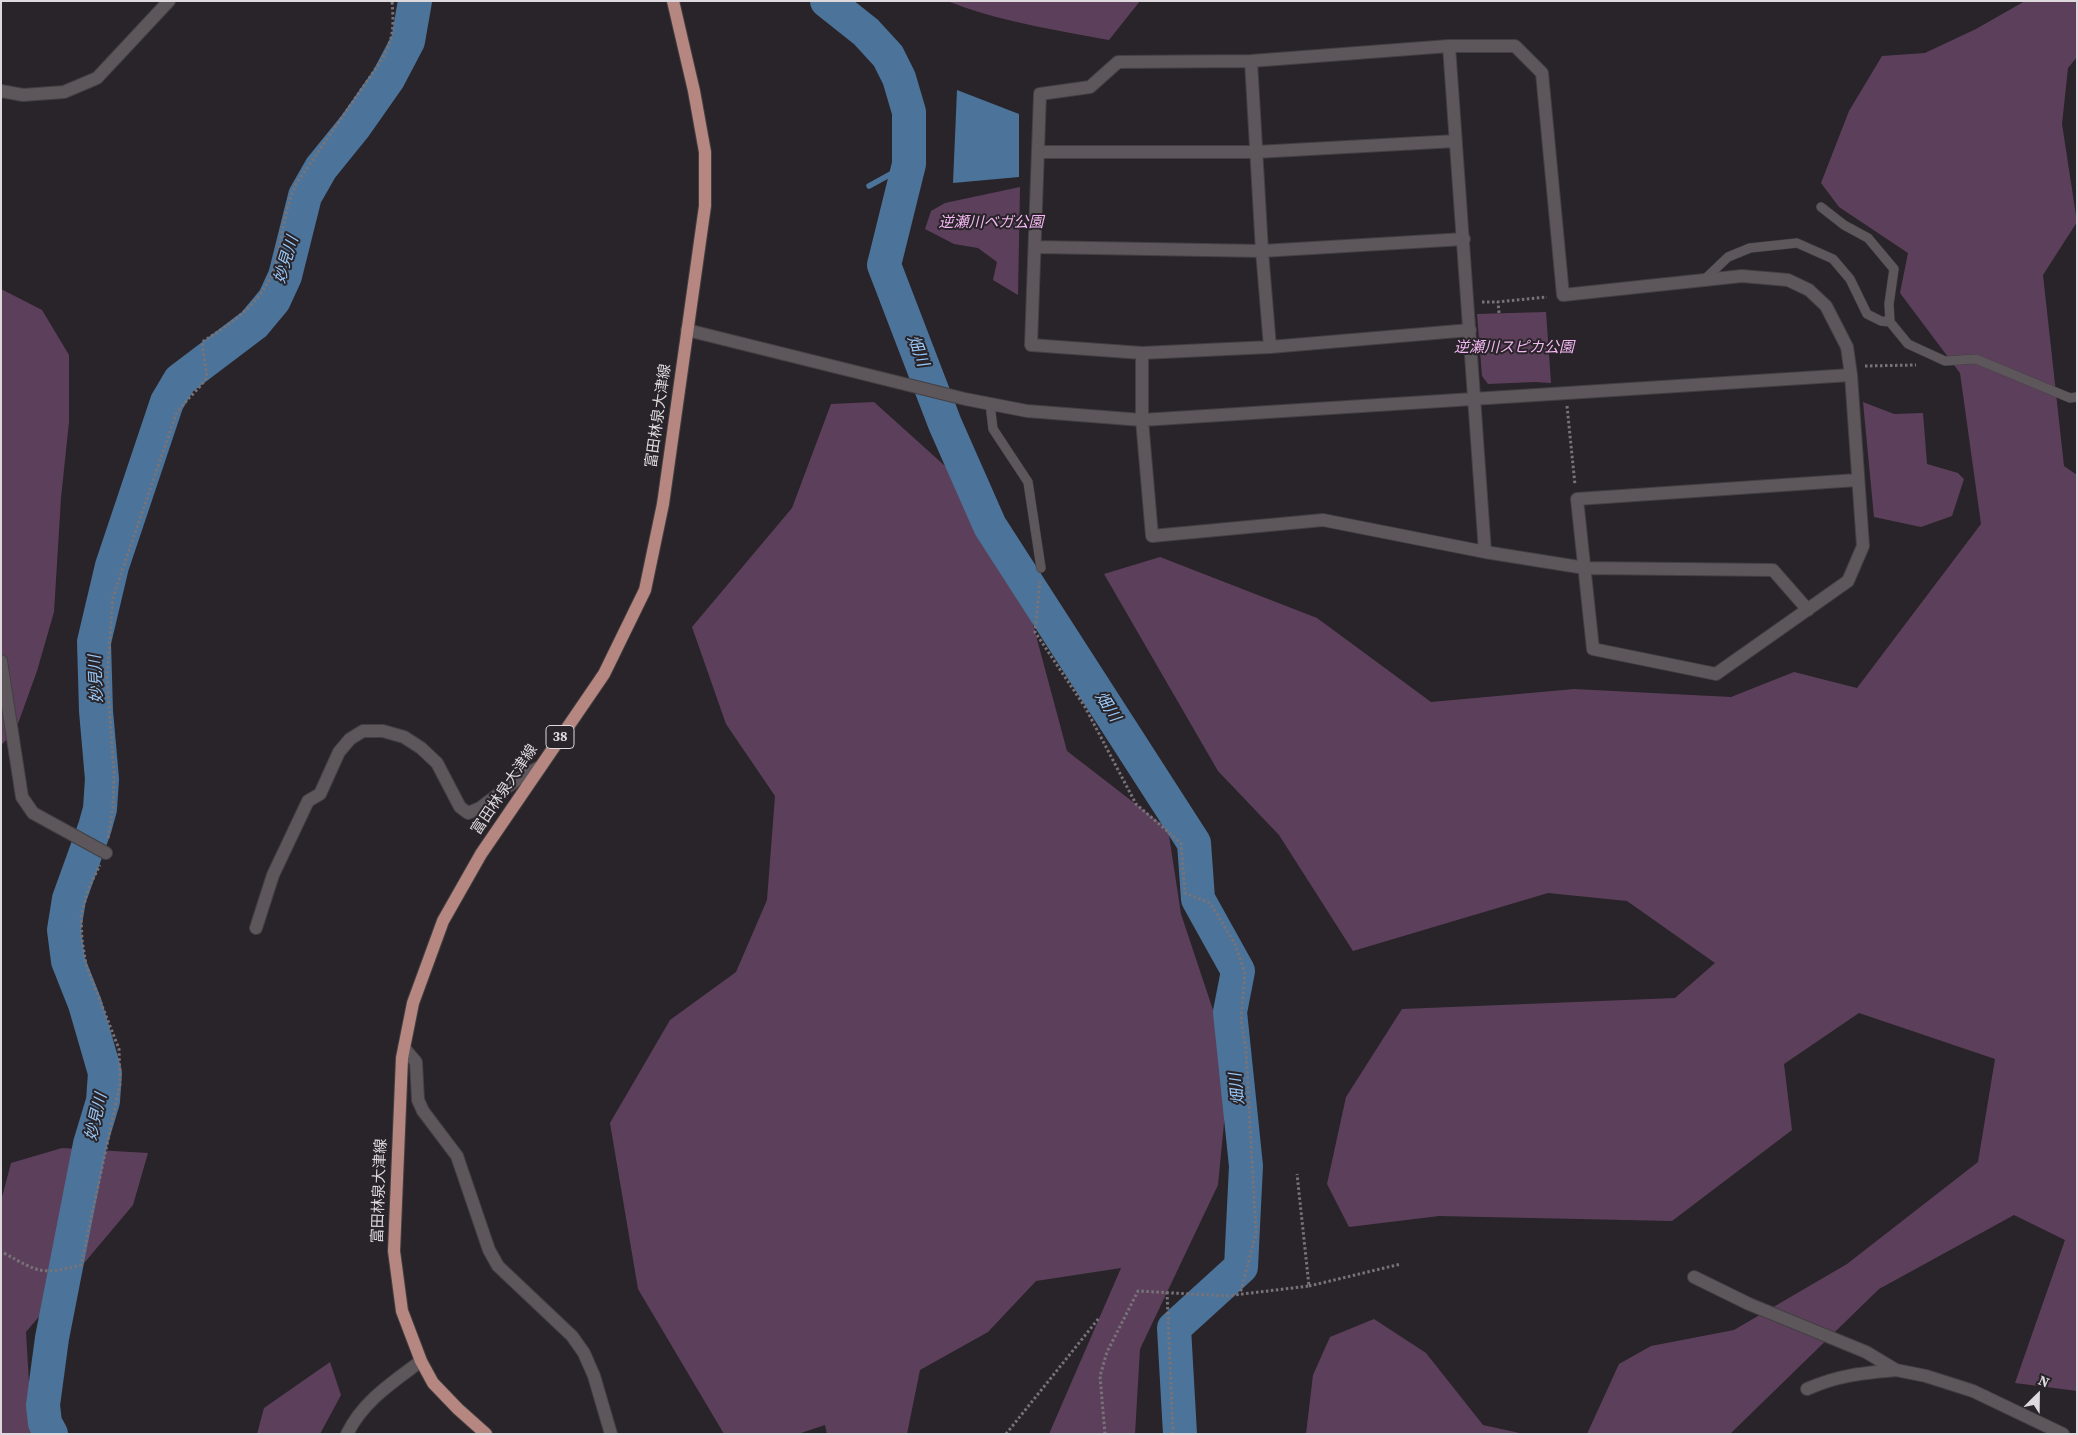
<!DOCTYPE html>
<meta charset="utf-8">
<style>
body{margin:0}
#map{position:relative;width:2078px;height:1435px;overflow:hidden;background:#292429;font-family:"Source Serif 4",serif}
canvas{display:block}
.frame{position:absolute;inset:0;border:2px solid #ddd9dc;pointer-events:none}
.north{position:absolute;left:2013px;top:1370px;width:50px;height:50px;-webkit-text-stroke:4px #292429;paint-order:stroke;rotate:23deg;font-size:14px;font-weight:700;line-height:20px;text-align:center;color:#ddd9dc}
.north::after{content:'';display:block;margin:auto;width:18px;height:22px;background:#ddd9dc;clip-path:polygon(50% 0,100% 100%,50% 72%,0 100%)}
</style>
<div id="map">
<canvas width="2078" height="1435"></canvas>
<div class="frame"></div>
<div class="north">N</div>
</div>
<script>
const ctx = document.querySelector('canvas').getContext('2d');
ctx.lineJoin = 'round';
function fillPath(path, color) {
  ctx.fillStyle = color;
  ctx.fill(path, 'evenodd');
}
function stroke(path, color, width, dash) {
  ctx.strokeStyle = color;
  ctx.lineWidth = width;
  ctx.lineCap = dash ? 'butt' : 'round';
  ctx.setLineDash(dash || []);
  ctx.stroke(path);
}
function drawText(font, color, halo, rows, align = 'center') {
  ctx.font = font + ' "Source Serif 4","Noto Sans JP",serif';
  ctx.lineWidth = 4;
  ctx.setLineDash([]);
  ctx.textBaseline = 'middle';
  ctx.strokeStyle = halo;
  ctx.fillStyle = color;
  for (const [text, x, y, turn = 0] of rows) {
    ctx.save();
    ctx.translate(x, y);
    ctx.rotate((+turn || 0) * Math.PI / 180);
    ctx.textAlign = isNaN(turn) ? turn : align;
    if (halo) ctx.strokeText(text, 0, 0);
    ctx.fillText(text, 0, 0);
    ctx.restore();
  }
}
fillPath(new Path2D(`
 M947,1h193l-31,39c-54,-10 -111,-19 -162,-39z
 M2025,1h52v56l-9,11 -6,56 15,98 -34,53 21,191 13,9v916l-62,-8 50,-143 -51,-25 -135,74 -149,145h-143l32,-70 32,-18 83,-16 113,-66 131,-102 17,-103 -136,-46 -75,51 8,66 -120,91 -233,-5 -90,11 -22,-43 19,-87 56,-88 273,-11 40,-35 -88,-62 -79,-8 -195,58 -74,-116 -61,-64 -114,-197 56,-17 157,61 114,84 143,-13 157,8 63,-25 63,16 124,-164 -21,-151 -60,-80 8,-40 -69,-46 -18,-24 28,-72 33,-55 43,-3 51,-24z
 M1020,187l-2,108 -25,-15 4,-18 -19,-14 -24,-4 -29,-15 6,-18 14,-8z
 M1,289l41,21 27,45v67l-8,76 -7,114 -17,59 -22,61 -14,13z
 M1546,312l5,71 -16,-1 -47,2 -6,-8 -5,-62z
 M874,402l131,118 62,231 101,78 13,85 49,147 -12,124 -78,164 -5,85h-86l72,-166 -85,13 -48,51 -68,38 -13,64h-80l-2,-9 -27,9h-74l-86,-145 -28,-166 60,-103 66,-48 31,-72 8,-104 -49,-72 -34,-97 100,-119 39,-104z
 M1863,402l31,12 29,-1 4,51 31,9 6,6 -12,37 -31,11 -47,-10z
 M62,1148l86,5 -15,52 -107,127 6,102h-31v-233l10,-38z
 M1374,1319l52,34 57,72 41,9h-218l7,-59 17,-38z
 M330,1362l11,33 -21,39h-63l7,-26z`), '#5c405b');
fillPath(new Path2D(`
 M957,90l62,24v63l-66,6z`), '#4c7399');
stroke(new Path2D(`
 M869,186l40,-22`), '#4c7399', 5.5);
stroke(new Path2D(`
 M827,1l39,31 22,24 11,22 10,34v52l-25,101 61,159 45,102 204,317 4,56 40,72 -8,41 16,154 -5,101 -67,61 6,106
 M51,1434l-6,-11 -2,-18 9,-67 38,-194 13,-43 2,-28 -20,-69 -17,-43 -4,-31 5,-31 26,-72 5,-18 2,-30 -6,-68 -2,-69 18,-76 55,-164 13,-22 74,-56 20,-24 11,-24 20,-80 16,-28 34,-42 33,-47 20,-38 7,-40`), '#4c7399', 34);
const service = new Path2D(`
 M1821,207l23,18 24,13 26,31 -5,35 1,18 18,22 37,17 31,-2 94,39 7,-1
 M1704,280l24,-23 22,-9 47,-5 36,16 17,20 17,35 14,7 9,1
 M990,404l3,25 35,53 13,86`);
const minor = new Path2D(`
 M1449,46l36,506
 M1251,61l11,190 8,96
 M1,91l22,4 41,-3 33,-14 72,-77
 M1038,152h218l200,-11
 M1036,247l226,4 202,-12
 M687,330l278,69 62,12 115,9 709,-45
 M1470,330l-200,17 -128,6 -111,-8 9,-251 50,-7 28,-25 133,-1 198,-15h66l27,27 21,222 179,-19 46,4 21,10 17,16 21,41 4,28 12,171 -15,35 -132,93 -123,-25 -16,-150 280,-19
 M1142,353v67l10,116 171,-16 162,32 100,16 188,2 35,40
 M1,661l21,136 11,16 73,40
 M256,928l17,-53 35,-74 12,-7 19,-42 11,-13 13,-8h20l21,6 17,11 16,15 23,44 8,6 12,-5 38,-29 23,-13
 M404,1048l12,14 2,38 5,11 34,45 32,94 9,16 74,70 12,17 10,23 17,58
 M1694,1277l55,27 117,48 30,18 30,6 47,15 90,43
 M1807,1389c31,-14 56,-16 89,-19`);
const tertiary = new Path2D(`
 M347,1434c16,-33 46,-52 74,-73`);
const primary = new Path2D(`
 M486,1434l-28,-25 -25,-26 -12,-22 -19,-50 -8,-60 8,-193 11,-55 30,-82 38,-67 123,-180 41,-84 18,-86 42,-298v-54l-11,-61 -21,-90`);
stroke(service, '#433f42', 10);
stroke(minor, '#433f42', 14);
stroke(tertiary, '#433f42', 14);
stroke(primary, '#433f42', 14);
stroke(new Path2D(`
 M1482,302h16
 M1499,313l-1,-11 49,-5
 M1865,366l51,-1
 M1567,406l8,79
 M1040,581l-5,51 50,75 51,97 45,39 4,50 25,10 25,41 10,29 -4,46 5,32 10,182 -16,61
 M108,838l5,-30 1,-36 -7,-95 6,-80 63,-183c9,-14 22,-23 31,-37l-5,-35c32,-20 64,-42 74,-80 6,-27 9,-53 20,-78l85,-123c13,-23 13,-34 11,-60
 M4,1253c36,20 37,22 77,12l39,-181 -1,-35 -33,-84 -4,-25 -1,-24 7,-27 12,-24
 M1309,1286l92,-22
 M1167,1292l6,142
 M1006,1434l93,-116
 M1105,1434l-5,-58 7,-24 31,-61 88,5 83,-10 -12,-112`), '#787378', 3, [2.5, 2.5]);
stroke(service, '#5d575c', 9);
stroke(minor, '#5d575c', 12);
stroke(tertiary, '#5d575c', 12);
stroke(primary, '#b68780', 12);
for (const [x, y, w] of [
 [560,737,28]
]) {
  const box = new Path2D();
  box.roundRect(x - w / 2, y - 11.5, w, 23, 4);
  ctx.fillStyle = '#292429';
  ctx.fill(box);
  stroke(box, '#ddd9dc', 1);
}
drawText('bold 14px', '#ddd9dc', null, [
 ["38",560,737]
]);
drawText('italic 15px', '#f5b7f3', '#292429', [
 ["逆瀬川ベガ公園",991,223],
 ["逆瀬川スピカ公園",1514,348]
]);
drawText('15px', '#ddd9dc', '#292429', [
 ["富田林泉大津線",659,416,-82],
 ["富田林泉大津線",505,790,-56],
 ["富田林泉大津線",380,1191,-88]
]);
drawText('italic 16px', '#98c7f6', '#292429', [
 ["妙見川",287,260,-73],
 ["畑川",917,351,69],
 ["妙見川",97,679,-93],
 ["畑川",1107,707,57],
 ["畑川",1238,1089,-96],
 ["妙見川",97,1117,-77]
]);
</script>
